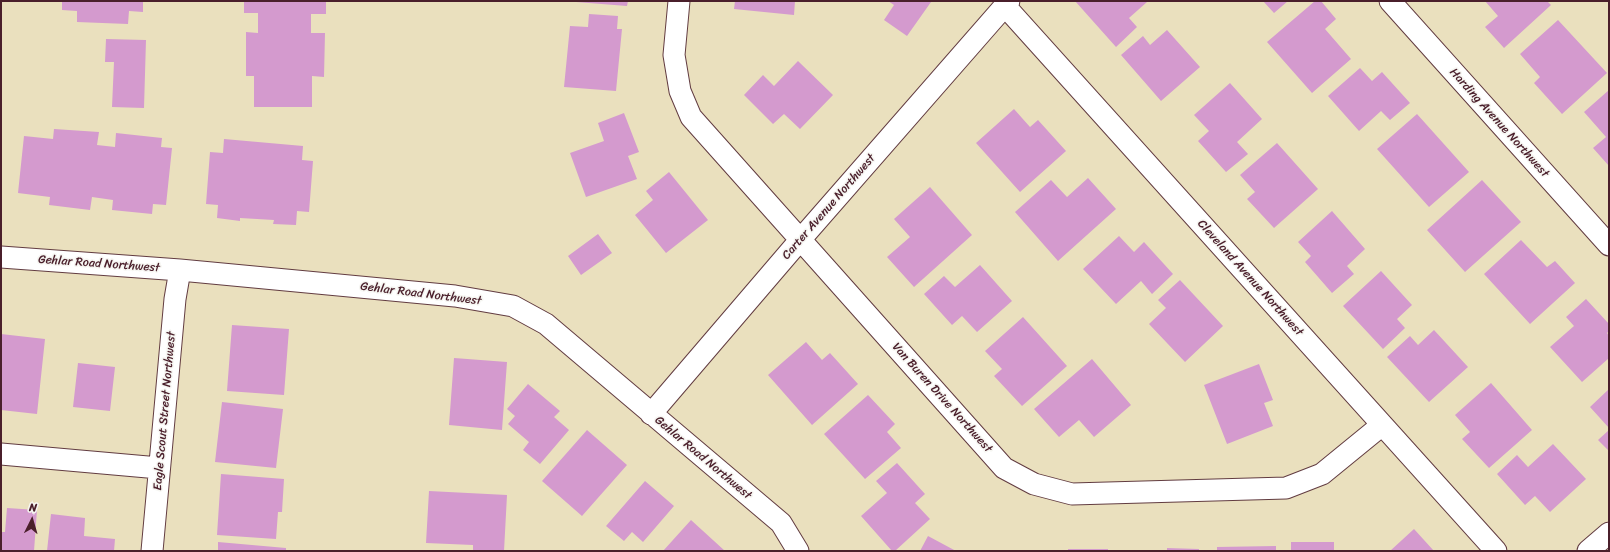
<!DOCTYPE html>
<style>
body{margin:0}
#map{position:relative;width:1610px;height:552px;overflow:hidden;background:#eae0be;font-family:Sriracha,sans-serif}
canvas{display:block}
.frame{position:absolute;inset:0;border:2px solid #4a1f2b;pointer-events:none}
.north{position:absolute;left:12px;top:500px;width:40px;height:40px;-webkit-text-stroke:3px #f6f6f2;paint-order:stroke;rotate:5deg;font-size:11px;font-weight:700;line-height:16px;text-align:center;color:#4a1f2b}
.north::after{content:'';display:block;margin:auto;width:14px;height:18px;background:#4a1f2b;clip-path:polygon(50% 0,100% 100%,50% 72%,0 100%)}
</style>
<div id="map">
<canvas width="1610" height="552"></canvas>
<div class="frame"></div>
<div class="north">N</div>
</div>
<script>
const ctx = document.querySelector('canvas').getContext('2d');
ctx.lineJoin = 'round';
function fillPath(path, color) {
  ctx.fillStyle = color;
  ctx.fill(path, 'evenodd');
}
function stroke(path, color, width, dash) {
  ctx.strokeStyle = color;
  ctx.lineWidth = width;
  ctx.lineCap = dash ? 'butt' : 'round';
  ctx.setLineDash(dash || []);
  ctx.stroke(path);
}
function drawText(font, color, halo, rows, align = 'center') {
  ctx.font = font + ' Sriracha,sans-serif';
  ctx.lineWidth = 3;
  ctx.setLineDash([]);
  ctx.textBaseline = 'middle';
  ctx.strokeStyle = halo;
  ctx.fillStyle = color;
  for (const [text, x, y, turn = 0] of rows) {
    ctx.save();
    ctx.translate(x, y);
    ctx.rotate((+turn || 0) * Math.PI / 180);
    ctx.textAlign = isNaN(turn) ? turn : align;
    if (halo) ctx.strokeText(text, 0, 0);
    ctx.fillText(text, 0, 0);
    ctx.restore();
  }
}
fillPath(new Path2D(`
 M62,1h81v11l-14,-1 -1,13 -51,-2v-11l-15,-1z
 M244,1h82v13h-15v19h14l-1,44 -12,-1v31h-58v-31h-8v-44l12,1v-20h-14z
 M576,1h52l-1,5 -51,-4z
 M735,1h60l-1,14 -60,-6z
 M888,1h41l2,1 -24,34 -23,-16 10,-15z
 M1075,1h71l1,1 -18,16 8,9 -21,20z
 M1263,1h25l-14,12z
 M1315,1h6l15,18 -11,10 26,30 -39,34 -45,-51z
 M1485,1h62l4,4 -47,43 -19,-21 13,-11z
 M589,14l29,2 -1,13h5l-6,62 -52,-4 6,-61 18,1z
 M1558,20l49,53 -45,41 -28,-31 6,-6 -20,-23z
 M1167,30l33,37 -39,34 -40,-46 22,-19 7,9z
 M106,39l40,1 -2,68 -32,-1 2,-45h-9z
 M798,61l35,34 -33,34 -16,-15 -11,10 -29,-29 19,-20 11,11z
 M1360,68l12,13 10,-9 28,31 -20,17 -9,-9 -22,20 -31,-35z
 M1230,83l32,36 -25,23 11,12 -22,18 -28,-31 11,-10 -15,-16z
 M1609,90v76l-16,-18 13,-11 -22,-25z
 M1014,109l16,18 8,-7 28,31 -46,41 -44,-49z
 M624,113l15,39 -11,4 9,23 -51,18 -16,-44 34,-12 -6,-18z
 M1417,114l52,58 -40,35 -52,-58z
 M54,129l45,3 -2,13 18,2 1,-14 46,5 -1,9 11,1 -6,57 -13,-1 -1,10 -40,-4 1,-10 -21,-3 -2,13 -41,-5 1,-8 -32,-4 6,-57 29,3z
 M224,139l79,7 -1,14 11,1 -4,51 -12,-1 -1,14 -23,-1 1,-4 -34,-2v3l-23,-3 1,-13 -12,-1 4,-52 13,1z
 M1277,143l41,46 -44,39 -27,-29 8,-7 -15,-17z
 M669,172l39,48 -42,33 -31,-38 18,-15 -7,-9z
 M1088,178l28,31 -58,52 -43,-49 36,-32 16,17z
 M1482,180l39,42 -56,50 -38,-42z
 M930,187l42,48 -58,52 -27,-30 23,-20 -16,-18z
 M1332,211l33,38 -18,17 7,8 -22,19 -27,-31 6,-6 -13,-14z
 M598,234l14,19 -31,22 -13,-19z
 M1119,236l15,16 10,-10 29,32 -21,20 -11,-13 -25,23 -33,-35z
 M1521,240l26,27 8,-6 20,22 -45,41 -46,-50z
 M980,265l32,36 -35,31 -15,-16 -10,9 -28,-31 20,-18 11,11z
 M1381,271l31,34 -15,14 8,9 -22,21 -40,-43z
 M1180,280l43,46 -38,36 -36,-38 17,-16 -8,-8z
 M1586,299l23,25v7l-2,2 2,3v22l-27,24 -32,-35 24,-21 -8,-9z
 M1023,317l44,49 -45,40 -28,-30 8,-7 -17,-18z
 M232,325l57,4 -5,66 -57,-4z
 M1434,330l34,37 -39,35 -42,-45 23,-21 8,9z
 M1,334l44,5 -8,75 -36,-4z
 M806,342l16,18 8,-7 28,31 -46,41 -44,-50z
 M454,358l53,4 -5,68 -53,-5z
 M1092,359l39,46 -37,32 -15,-17 -20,17 -25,-28z
 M78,363l37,4 -5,44 -37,-4z
 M1259,364l14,36 -9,3 9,23 -46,18 -23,-59z
 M1491,383l41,47 -43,38 -27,-29 8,-7 -15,-17z
 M528,384l32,27 -6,6 15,13 -29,34 -17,-14 6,-8 -21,-18 7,-8 -8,-7z
 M1609,389v39l-19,-21z
 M868,395l27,29 -8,8 14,16 -36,31 -41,-45z
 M222,402l61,7 -7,59 -61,-6z
 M587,430l40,35 -45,51 -40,-35z
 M1609,430v21l-11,-11z
 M1553,444l33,35 -36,33 -15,-16 -10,9 -28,-31 20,-19 11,12z
 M897,463l28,31 -10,9 15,16 -35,32h-3l-31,-35 26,-23 -11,-12z
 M221,474l63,5 -2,33h-4l-2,27 -59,-4z
 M645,481l29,25 -31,36 -11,-10 -8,9 -18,-15z
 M429,491l78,4 -3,56h-31v-6l-47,-2z
 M7,508l30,2 -3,41h-33v-19h4z
 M51,514l34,4 -1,18 31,3 -1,12h-67z
 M691,520l34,31h-62z
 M1414,529l20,22h-44z
 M928,536l28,15h-36z
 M218,542l68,6v3h-68z
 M1291,542h43v9h-43z
 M1276,546v5h-59v-4z
 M1167,548l32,1v2h-32z
 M1068,549h40v2h-40z`), '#d49ace');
const street = new Path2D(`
 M679,1l-5,54 6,36 11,26 313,351 30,16 38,10 214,-6 36,-14 60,-49
 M1390,1l219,244
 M1005,6l491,545
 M1,257l179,13 275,26 58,10 33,18 235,199 17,28
 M651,414l149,-174 209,-239
 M1,454l158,14
 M152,551l23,-252 5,-29
 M1588,551l21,-18`);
stroke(street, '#623c41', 23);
stroke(street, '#fff', 21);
drawText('12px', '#4a1f2b', '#f6f6f2', [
 ["Harding Avenue Northwest",1499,123,48],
 ["Carter Avenue Northwest",829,207,-49],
 ["Gehlar Road Northwest",99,264,4],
 ["Cleveland Avenue Northwest",1250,278,48],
 ["Gehlar Road Northwest",421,294,7],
 ["Van Buren Drive Northwest",942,398,48],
 ["Eagle Scout Street Northwest",165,411,-85],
 ["Gehlar Road Northwest",703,458,40]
]);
</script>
